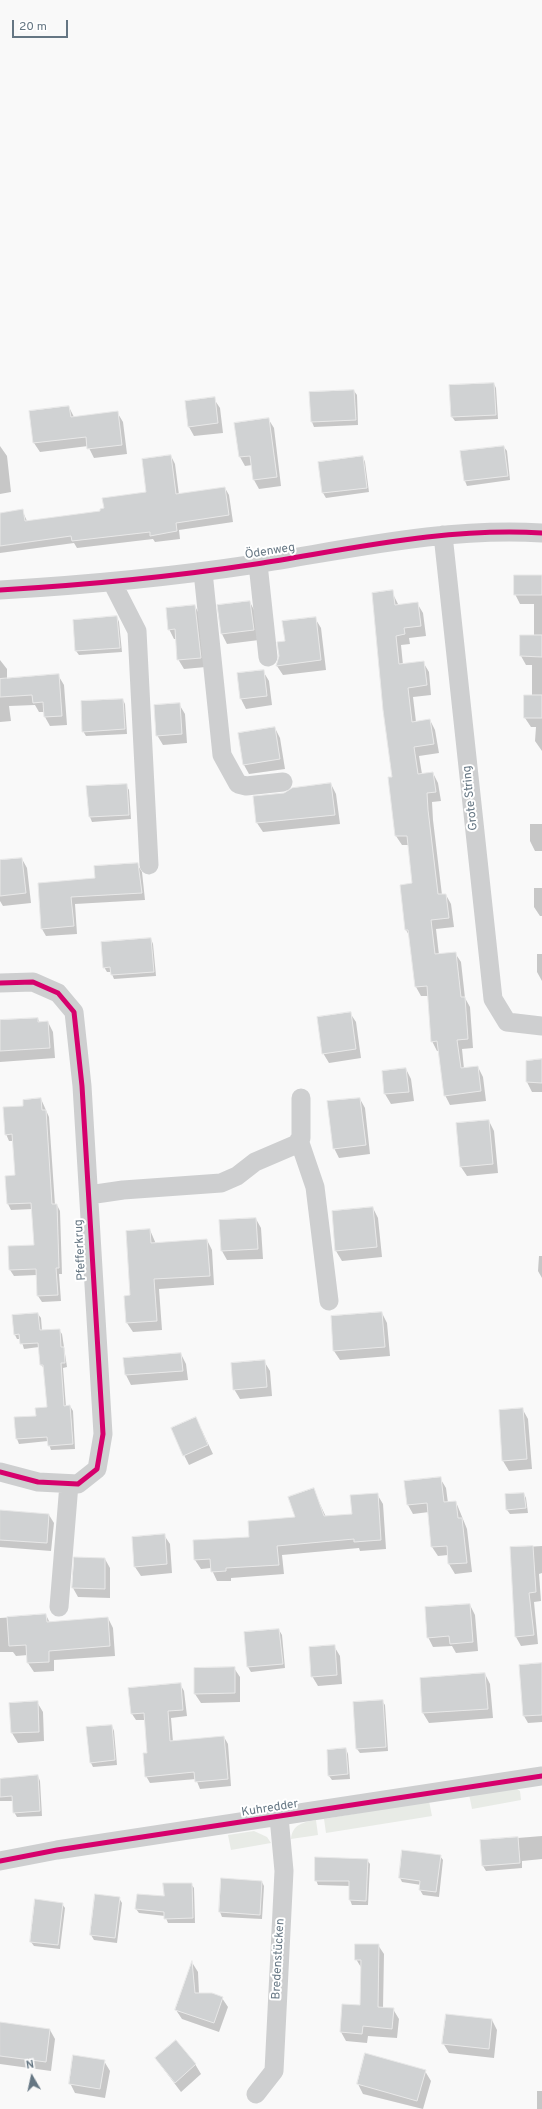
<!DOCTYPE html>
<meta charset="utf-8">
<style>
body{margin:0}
#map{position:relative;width:542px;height:2109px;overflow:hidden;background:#f9f9f9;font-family:Overpass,sans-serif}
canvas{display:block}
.north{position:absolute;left:12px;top:2057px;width:40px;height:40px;-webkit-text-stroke:3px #fff;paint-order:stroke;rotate:351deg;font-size:11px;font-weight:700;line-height:16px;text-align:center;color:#657683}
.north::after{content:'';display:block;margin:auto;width:14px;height:18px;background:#657683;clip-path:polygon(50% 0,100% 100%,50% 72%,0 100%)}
.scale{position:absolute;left:12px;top:20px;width:56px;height:18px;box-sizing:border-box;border:2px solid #657683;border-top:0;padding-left:5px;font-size:12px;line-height:14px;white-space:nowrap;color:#657683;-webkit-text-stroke:3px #fff;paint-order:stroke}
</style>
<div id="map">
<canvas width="542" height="2109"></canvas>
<div class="north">N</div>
<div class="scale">20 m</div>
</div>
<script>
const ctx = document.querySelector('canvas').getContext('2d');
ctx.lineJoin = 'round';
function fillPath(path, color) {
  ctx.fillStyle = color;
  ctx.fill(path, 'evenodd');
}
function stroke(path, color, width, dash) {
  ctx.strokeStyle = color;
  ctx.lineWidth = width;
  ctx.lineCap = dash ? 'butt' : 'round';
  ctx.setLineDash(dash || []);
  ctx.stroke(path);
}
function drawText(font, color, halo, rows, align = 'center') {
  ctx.font = font + ' Overpass,sans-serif';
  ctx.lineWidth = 4;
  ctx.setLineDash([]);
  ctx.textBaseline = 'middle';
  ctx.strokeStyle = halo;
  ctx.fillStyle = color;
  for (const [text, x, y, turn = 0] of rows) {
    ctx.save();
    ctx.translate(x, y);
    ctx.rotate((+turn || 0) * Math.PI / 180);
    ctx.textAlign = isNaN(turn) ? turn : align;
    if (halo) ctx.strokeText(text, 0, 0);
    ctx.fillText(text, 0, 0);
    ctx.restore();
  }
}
fillPath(new Path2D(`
 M514,1787l6,4 1,9 -49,9 -3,-15z
 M429,1801l3,15 -106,17 -2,-14z
 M316,1820l2,15 -27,4c1,-14 12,-17 25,-19z
 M254,1831l13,6 4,6 -40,7 -3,-15z`), '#e8ebe6');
fillPath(new Path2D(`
 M494,384l2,4 2,31 -43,2 -3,-4z
 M354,391l3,4 1,30 -44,2 -2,-5 -2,-29z
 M214,399l6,9 3,25 -29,3 -5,-9z
 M69,407l5,10 43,-5 6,10 4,32 -33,4 -6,-12 -48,6 -6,-9z
 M269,420l5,8 7,58 -22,3 -5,-9 -2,-15 -7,1 -5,-9 -5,-33z
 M0,446l7,10 4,36 -11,2z
 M504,447l3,4 3,29 -43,6 -2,-5z
 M171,456l4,8 4,31 46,-7 4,7 4,27 -54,8 1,9 -25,3 -2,-3 -76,9 -3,-5 -74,10v-39l22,-4 5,11 74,-9 46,-19z
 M363,457l2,5 4,30 -43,6 -3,-5 -4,-30z
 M542,576v175l-7,-10 1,-14h-5l-6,-9v-22h7v-31h-6l-5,-9 13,-20v-32h-14l-5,-10z
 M392,592l7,14 18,-3 6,10 3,23 -17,2 1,6 -9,1 2,20 20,-3 6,10 2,23 -18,2 3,25 14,-2 5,10 4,23 -20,3 3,18 11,-1 5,10 3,18 -9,1 1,18 9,75h4l5,9 3,23 -18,2 3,26 16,-2 6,9 4,36 5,9 3,41 -11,1 2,20 14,-2 5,10 3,24 -36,4 -5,-10 -5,-44h-3l-5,-10 -4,-45h-7l-5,-9 -6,-50 -4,-7 7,-46 -4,-39h-7l-6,-9 -3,-59z
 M250,602l5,10 4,28 -32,4 -5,-10 -3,-28z
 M195,606l5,10 6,51 -22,2 -6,-10 -1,-20h-3l-5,-10z
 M117,617l2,5 3,30 -43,3 -3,-4z
 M315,618l6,10 5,42 -43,5 -6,-9 9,-24z
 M0,660l7,9v10l51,-4 6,10 3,40 -17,1 -5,-9v-5h-6l-4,-7 -26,1 2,15 -11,1z
 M263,671l6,10 3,24 -26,4 -5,-10 -3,-25z
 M123,700l2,4 2,30 -41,2 -3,-5z
 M179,704l6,10 2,29 -24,2 -6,-10z
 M275,728l5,10 5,31 -36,5 -5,-9z
 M331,784l5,10 4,30 -77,8 -6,-9 28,-29z
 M126,785l3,5 2,29 -39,3 -2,-5z
 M530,824h12v27h-7l-5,-10z
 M22,859l5,9 4,35 -28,3 -3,-5v-40z
 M137,864l5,8 3,28 -70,4 2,30 -31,2 -4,-7 -3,-45 57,-5z
 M534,888h8v28h-2l-6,-9z
 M151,939l2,5 3,32 -42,3 -3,-7h-4l-3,-5z
 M537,954h5v27l-5,-9z
 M350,1013l6,9 5,36 -32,5 -6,-10z
 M38,1019l2,4 8,-1 5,10 2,26 -55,4v-41z
 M542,1060v32h-10l-5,-10v-20z
 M406,1069l5,10 3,22 -23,3 -6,-10 -2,-22z
 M41,1099l8,18 6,88h2l3,6 2,63h-3l2,27 -19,1 -4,-6 -1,-21 -23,1 -4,-6 -1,-23 26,-1 -2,-37 -22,1 -3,-6 8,-28 -3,-35h-4l-3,-7 18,-27z
 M360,1099l5,9 5,46 -31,4 -5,-10z
 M489,1121l5,10 4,42 -31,3 -6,-9z
 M373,1208l5,10 4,39 -40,4 -6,-10 -3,-39z
 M256,1219l5,9 2,31 -36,1 -5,-9z
 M150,1230l6,14 51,-4 5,10 2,35 -55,4 3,41 -29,2 -6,-9 4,-27z
 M539,1256h3v22l-4,-7z
 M382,1313l5,10 3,33 -50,4 -6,-9z
 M38,1314l3,4 1,13 17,-1 3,4 5,33 -4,1 3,39 4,-1 3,5 2,38 -24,1 -3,-9 -29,3 -2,-5 20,-22 11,-9 -3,-39 -4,-4 -2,-18 -15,2 -3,-10h-4l-2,-4z
 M181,1354l5,10 2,16 -57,5 -5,-10 -2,-16z
 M264,1361l6,10 2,25 -32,3 -6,-10z
 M523,1410l5,9 4,50 -23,2 -6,-10 -3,-50z
 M196,1418l17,36 -24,11 -5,-10z
 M440,1478l6,10 2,15 8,-1 11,27 5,43 -17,2 -6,-10 -1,-9 -10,1 -6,-9 -3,-35 -16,2 -5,-9z
 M313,1489l13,28 27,-2 24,-21 6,10 3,45 -26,2 -1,-3 -77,7 2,19 -53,4v3h-14l-6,-13 -10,1 -6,-9 101,-42z
 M524,1494l2,4 2,15 -18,1 -3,-4z
 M0,1511l49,4 5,8 -3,28 -51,-4z
 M164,1535l6,9 2,29 -31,3 -6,-9z
 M542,1546v27l-3,1 2,27 -7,1 4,42 -17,2 -5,-9 -5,-89z
 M105,1559l5,9v30l-32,-1 -5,-9z
 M470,1605l5,10 3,36 -22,2 -4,-7 -19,1 -5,-10z
 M46,1615l4,8 58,-5 5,10 2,28 -61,4v11l-20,1 -6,-9v-8l-12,1 -3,-4h-13v-34z
 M279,1630l3,5 3,33 -34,4 -3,-5 -3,-34z
 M334,1646l6,10 2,28 -24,2 -6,-10z
 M542,1664v58l-14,1 -4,-7 -4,-50z
 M234,1668l6,9v25l-39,1 -6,-9z
 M485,1674l5,10 3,34 -64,5 -6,-10 -2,-35z
 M180,1684l4,7 3,25 -16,2 2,24 51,-5 4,7 3,42 -31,3 -4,-10 -46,4 -4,-7 2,-22 -3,-34h-9l-4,-6z
 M382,1701l3,4 3,46 -28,2 -3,-4z
 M37,1702l6,10 1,29 -26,2 -6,-10z
 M112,1726l2,5 3,34 -24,2 -2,-4z
 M346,1749l2,5 2,25 -18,1 -3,-4z
 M38,1776l2,5 2,35 -25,1 -3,-5v-11h-14v-23z
 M542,1836v23l-20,2v7l-36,3 -3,-5 -2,-25z
 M440,1856l3,4 -4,37 -16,-2 -3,-5 1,-5 -19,-3 -2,-4z
 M367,1860l3,4 -2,41h-16l-2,-5v-14l-32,-1 -2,-5z
 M262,1882l2,4 -2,33 -40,-2 -2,-5z
 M191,1884l3,4 1,35h-27l-3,-7 -26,-3 -3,-4z
 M119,1898l3,5 -5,40 -23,-3 -3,-5z
 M62,1904l3,4 -5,41 -26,-3 -3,-4z
 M378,1945l6,9 -1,54 10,1 6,10 -2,19 -29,-2 -1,7 -21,-2 -5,-9 20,-26 1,-37 -6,-10z
 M193,1964l5,8 1,22 23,4 6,9 -9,25 -37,-13 -6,-9z
 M492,2020l5,10 -3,28 -45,-5 -6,-10z
 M0,2023l50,7 5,9 -4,32 -51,-7z
 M156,2059l39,5 6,10 -20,18z
 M104,2061l6,10 -5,27 -30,-5 -5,-10z
 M425,2071l6,10 -8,28 -60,-15 -5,-10z
 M537,2091h5v18h-5z`), '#0003');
const building = new Path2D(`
 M494,383l2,32 -45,2 -2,-32z
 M354,390l2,30 -45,2 -2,-30z
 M215,397l3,26 -30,4 -3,-26z
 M69,406l2,11 47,-6 4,34 -35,4 -1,-12 -53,6 -4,-32z
 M269,418l8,59 -24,3 -3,-24 -11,1 -5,-34z
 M504,446l4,30 -44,5 -4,-30z
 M171,455l5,39 49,-7 4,28 -53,8 1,8 -27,5v-4l-78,9 -1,-5 -71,10v-33l23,-4 2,12 75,-10v-2l4,-1 -2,-10 44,-6 -4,-33z
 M363,456l4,32 -45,5 -4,-31z
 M514,575h28v20h-28z
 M393,590l2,15 23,-3 3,24 -17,2 1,6 -9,2 3,28 25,-3 3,24 -19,3 4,34 18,-3 4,25 -20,3 4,27 15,-2 3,20 -9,1 1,17 10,84h8l3,24 -18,2 4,34 21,-2 5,45h4l3,42 -11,1 4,28 17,-2 3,25 -37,5 -7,-55 -6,1 -4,-56 -12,1 -7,-57h-3l-5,-45 12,-2 -5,-47h-12l-7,-59h4l-9,-67 -11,-117z
 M250,601l4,29 -33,4 -4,-29z
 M195,605l6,53 -24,2 -2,-31 -7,1 -2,-22z
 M117,616l3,32 -45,3 -2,-31z
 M316,617l5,43 -45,6 3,-10 -2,-14 8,-1 -3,-20z
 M520,635h22v22l-22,-1z
 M264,670l3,26 -27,3 -3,-26z
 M59,674l3,42 -18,1 -1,-15 -10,1 -1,-8 -32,2v-18z
 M524,695h18v23h-18z
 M123,699l2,30 -43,3 -1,-31z
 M180,703l2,31 -26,2 -2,-31z
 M275,727l5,32 -37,6 -5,-32z
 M331,783l4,32 -79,8 -3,-27 31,-3 8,-5z
 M127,784l2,31 -40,2 -3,-31z
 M22,858l4,35 -26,3v-36z
 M138,863l4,30 -71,4 3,29 -33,3 -3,-46 57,-5 -1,-12z
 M151,938l3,34 -43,3 -1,-8 -7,1 -2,-26z
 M351,1012l5,37 -34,5 -5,-37z
 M38,1018v4l10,-1 2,27 -50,3v-31z
 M542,1059v24l-16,-1v-21z
 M406,1068l3,24 -25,2 -2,-23z
 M41,1098l1,12h4l6,94h5l2,64h-3l2,27 -21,1 -1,-27 -27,1 -1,-24 26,-1 -3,-42 -24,1 -2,-28 10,-1 -3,-41 -7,1 -2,-28 20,-1v-6z
 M360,1098l6,47 -33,4 -6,-48z
 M489,1120l4,44 -33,3 -4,-44z
 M373,1207l4,40 -42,4 -3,-40z
 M256,1218l2,31 -37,2 -2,-31z
 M150,1229l1,14 56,-4 3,37 -56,3 3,42 -31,2 -2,-27 6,-1 -4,-64z
 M382,1312l3,35 -52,4 -2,-35z
 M38,1313l2,17 20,-1 1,18h3l1,16h-4l3,43 6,-1 3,39 -25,2 -1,-9 -31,2 -2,-22 22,-1 -1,-8 12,-1 -4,-42h-3l-2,-22 -18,1 -1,-10 -5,1 -2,-20z
 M181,1353l2,18 -58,4 -2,-17z
 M265,1360l2,27 -34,3 -2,-27z
 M523,1408l4,51 -25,2 -3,-51z
 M196,1417l12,28 -25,11 -12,-28z
 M441,1477l3,25 12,-1 2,17h4l5,45 -19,1 -1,-18 -16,1 -4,-44 -20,2 -3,-24z
 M314,1488l10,28 28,-2 -2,-19 28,-2 3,47 -27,2v-3l-77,7 2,19 -53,3v3l-15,1 -1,-13 -16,1 -1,-20 56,-3 -1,-16 47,-4 -7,-20z
 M524,1493l2,15 -20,2 -1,-16z
 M0,1510l49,4 -2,29 -47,-3z
 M165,1534l2,30 -33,3 -2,-30z
 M533,1546l3,46 -7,1 5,42 -19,2 -5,-90z
 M74,1557l31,1v31l-33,-1z
 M470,1604l3,38 -23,2 -1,-8 -22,2 -2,-31z
 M46,1614l1,8 61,-5 2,29 -61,5v11l-22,1 -1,-18 -17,1 -2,-29z
 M279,1629l4,35 -36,3 -3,-35z
 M335,1645l2,30 -26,2 -2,-30z
 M542,1663v52l-19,1 -4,-51z
 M235,1667v26l-41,1v-26z
 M485,1673l3,36 -66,4 -2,-35z
 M181,1683l2,27 -15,1 2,30 54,-5 4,43 -33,3 -1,-10 -49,5 -2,-24h4l-3,-40 -13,1 -3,-26z
 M383,1700l3,47 -30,2 -3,-47z
 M38,1701l1,31 -28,1 -2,-30z
 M112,1725l3,35 -25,3 -4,-36z
 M346,1748l2,26 -20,2 -1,-26z
 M38,1775l2,36 -27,2 -1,-17 -12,1v-18z
 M518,1837l2,26 -38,3 -2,-26z
 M402,1850l39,5 -5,37 -17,-2 1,-9 -21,-3z
 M315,1857l53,2 -2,42 -17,-1v-19h-34z
 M221,1878l41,3 -2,34 -41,-3z
 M163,1883h29l1,35 -29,1v-7l-29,-3 2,-15 27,2z
 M95,1894l25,3 -5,41 -25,-3z
 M35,1899l28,4 -5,42 -28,-3z
 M355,1944h24l-1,63 16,1 -2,21 -29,-3 -1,8 -22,-2 2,-28 18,1 1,-45h-6z
 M192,1961l3,32h17l11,4 -9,26 -39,-13z
 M446,2014l46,5 -3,30 -47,-5z
 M0,2022l50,7 -4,33 -46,-6z
 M176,2040l20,24 -21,19 -20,-25z
 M365,2053l61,17 -9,31 -60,-17z
 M73,2055l32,5 -5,29 -31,-5z`);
fillPath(building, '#d0d2d3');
stroke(building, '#e8e8e8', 1);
stroke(new Path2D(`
 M443,535l50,464 14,23 35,4
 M258,564l10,93
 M203,572l19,183 16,29 8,2 37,-4
 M112,582l25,49 12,234
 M0,590c86,-5 171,-13 256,-26 95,-15 190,-37 286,-31
 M0,983l33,-1 25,11 16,19 8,74 21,348 -6,35 -19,15 -40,-2 -38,-10
 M299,1140l16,47 14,114
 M89,1195l34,-5 98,-7 16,-7 18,-14 42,-18 4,-6v-40
 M59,1607l10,-123
 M0,1861l57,-11 485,-74
 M256,2094l18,-23 10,-200 -5,-54`), '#cecfd0', 19);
stroke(new Path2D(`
 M0,590c86,-5 171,-13 256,-26 95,-15 190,-37 286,-31
 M0,983l33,-1 25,11 16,19 8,74 21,348 -6,35 -19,15 -40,-2 -38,-10
 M0,1861l57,-11 485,-74`), '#d6006c', 5);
drawText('12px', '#657683', '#fff', [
 ["Ödenweg",270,552,-9],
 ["Grote String",471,798,-96],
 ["Pfefferkrug",81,1250,-93],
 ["Kuhredder",270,1809,-9],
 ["Bredenstücken",279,1959,-87]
]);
</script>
